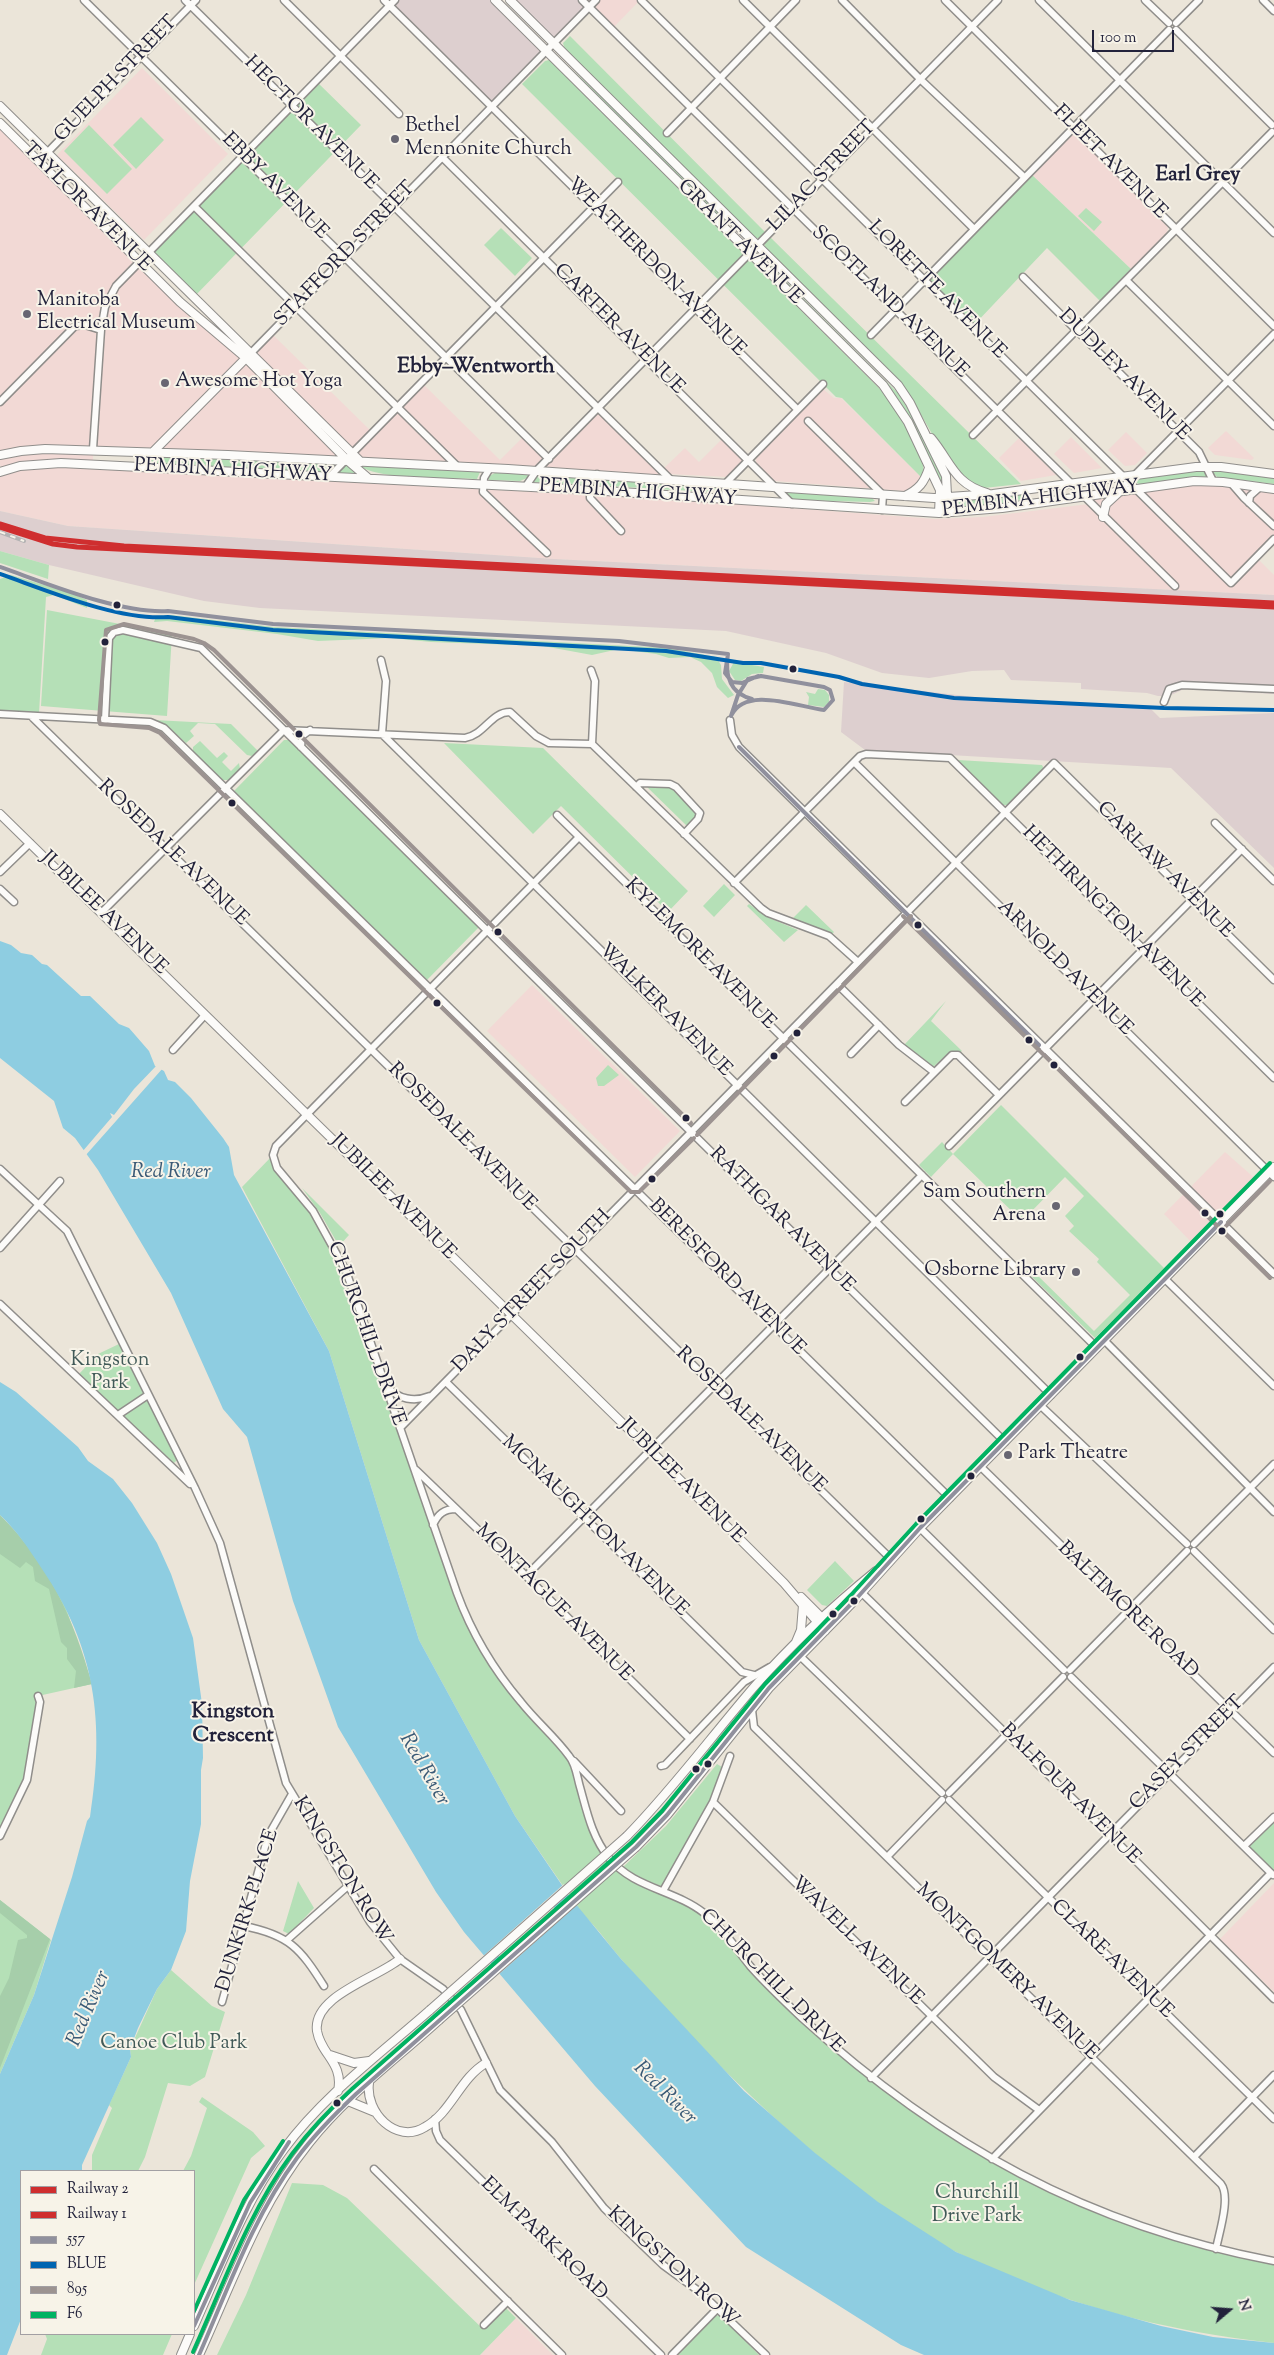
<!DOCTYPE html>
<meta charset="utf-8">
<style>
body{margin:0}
#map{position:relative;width:1274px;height:2355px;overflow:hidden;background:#ebe5d9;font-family:"Sorts Mill Goudy",serif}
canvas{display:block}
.legend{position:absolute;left:20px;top:2170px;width:175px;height:165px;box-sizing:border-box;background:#f7f3e8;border:1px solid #a29fa3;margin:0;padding:6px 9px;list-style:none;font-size:15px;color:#22223b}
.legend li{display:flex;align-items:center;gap:10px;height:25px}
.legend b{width:25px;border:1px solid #a29fa3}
.north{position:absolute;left:1204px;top:2285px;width:50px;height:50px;-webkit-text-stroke:4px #f7f3e8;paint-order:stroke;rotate:72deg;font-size:14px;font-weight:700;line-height:20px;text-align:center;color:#22223b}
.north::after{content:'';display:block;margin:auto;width:18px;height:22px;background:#22223b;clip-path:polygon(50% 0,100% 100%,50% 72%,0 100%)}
.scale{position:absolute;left:1092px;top:30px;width:82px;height:22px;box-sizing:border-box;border:2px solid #22223b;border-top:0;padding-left:6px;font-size:15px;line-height:18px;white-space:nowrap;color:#22223b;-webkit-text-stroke:4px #f7f3e8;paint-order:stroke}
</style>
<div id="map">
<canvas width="1274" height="2355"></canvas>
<ul class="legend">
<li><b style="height:6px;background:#cf2e2f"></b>Railway 2</li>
<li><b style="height:6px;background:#cf2e2f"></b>Railway 1</li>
<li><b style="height:6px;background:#90909d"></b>557</li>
<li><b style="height:6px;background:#0064b1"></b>BLUE</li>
<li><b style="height:6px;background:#9c9391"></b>895</li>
<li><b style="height:6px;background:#00b262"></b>F6</li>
</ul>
<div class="north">N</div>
<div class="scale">100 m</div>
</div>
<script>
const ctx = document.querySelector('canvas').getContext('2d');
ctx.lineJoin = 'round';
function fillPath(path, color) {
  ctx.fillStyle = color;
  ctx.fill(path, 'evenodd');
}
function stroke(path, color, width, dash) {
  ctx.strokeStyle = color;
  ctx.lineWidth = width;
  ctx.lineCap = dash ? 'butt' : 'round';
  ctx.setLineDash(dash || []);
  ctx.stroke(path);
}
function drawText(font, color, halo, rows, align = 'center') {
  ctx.font = font + ' "Sorts Mill Goudy",serif';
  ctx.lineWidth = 4;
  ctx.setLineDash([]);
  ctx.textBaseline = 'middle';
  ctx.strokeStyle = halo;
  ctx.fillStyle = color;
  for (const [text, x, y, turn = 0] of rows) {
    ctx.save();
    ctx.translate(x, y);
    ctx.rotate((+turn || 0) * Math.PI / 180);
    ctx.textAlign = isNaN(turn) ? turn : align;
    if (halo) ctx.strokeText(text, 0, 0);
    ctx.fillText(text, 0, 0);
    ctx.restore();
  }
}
fillPath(new Path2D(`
 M582,0h58l-28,29z
 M142,68l86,86 -84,86 -87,-85z
 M0,123l347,337 -254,-10v15l-43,-1 48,5 587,31 250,19 48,-2 106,-13 -6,-7 111,-16 80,8v50l-18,18 18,18v20l-720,-36 -486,-33 -68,-15v-39l2,-1 -2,-7z
 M1071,134l6,2 91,91 -1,6 -36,36 -100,-95z
 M271,333l102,100 49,-50 78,77 25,-25 23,23 50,-49 72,70 -309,-17 -111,-108z
 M823,389l11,9h7l82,81 -14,11 -5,1 -129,-10 -19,-18v-7z
 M1226,431l28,27 -2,2 -37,-5 -7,-7z
 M1126,432l21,21 -12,12 -10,1 -17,-16z
 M724,437l21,22 -18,18 -58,-3 -6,-5 22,-21 14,14z
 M1071,437l31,31 -28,5 -20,-19z
 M1019,438l37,37 -35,6 -22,-23z
 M532,985l148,146 -45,46 -148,-146z
 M1225,1152l34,30 -63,65 -32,-33z
 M1274,1883v109l-54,-53z
 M516,2318l37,37h-73z`), '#f2d9d5');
fillPath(new Path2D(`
 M395,0h107l44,51 -54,56 -102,-101z
 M510,0h72l7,7 -35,36z
 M0,511l68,15 486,33 720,36v99l-90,-5 -15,7h-11l-11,-3 -66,-4v-6l-70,-3 -7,-10 -32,1 -43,7 -47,-5 -56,-20 -100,-22 -466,-23 -56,-7 -155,-36 -49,-14z
 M844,682l148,17 158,9 10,10 114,-5v155l-103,-100 -306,-18 -24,-18z`), '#ddcfcf');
fillPath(new Path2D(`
 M570,36l195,196 -5,6h-5l-190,-188 -2,-7z
 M556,55l46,42 132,131 -27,-21z
 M549,60l337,335c13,19 43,61 37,84l-81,-81 -6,-1 -314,-313 23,-23z
 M316,81l45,44 -168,173 -45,-44z
 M141,117l23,23 -28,29 -23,-24z
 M89,125l43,44 -25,25 -43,-43z
 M1031,174l100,95 -31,32 -53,-53 -73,77 -45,-45z
 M1086,208l16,14 -8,9 -16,-15z
 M501,228l31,30 -17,18 -31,-31z
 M770,237l251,247 -37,4 -21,-10 -24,-32 -31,-54 -144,-144 1,-5z
 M761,256l137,137 13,20 31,64 1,10 -35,-71 -14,-22 -134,-136z
 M154,452l193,8 21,18 -230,-11z
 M360,466l120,6 -3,7c-27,-1 -98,1 -117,-13z
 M1204,469l4,8 -66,8 -8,-3 4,-5z
 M1210,469l64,8v7l-57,-7z
 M495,473l32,1 2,3 -9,4 -31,-1v-4z
 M539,475l49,3v1l-4,6 -52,-3z
 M602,479l116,8 1,1 -11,4 -115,-7 1,-4z
 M783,492l89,6 3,3 -5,1 -77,-2z
 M1026,493l-7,9 -49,6 -18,-6z
 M0,551l49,14 -1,14 -48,-16z
 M11,575l60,18 16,7v8l-33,-13 -8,2 -7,116 -39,-2v-132z
 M47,610l125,24 -5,82 -126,-10z
 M171,615l103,12 394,21 48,9 5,8 1,14 12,16 -6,3 -11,-11 -5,-14 -11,-11 -11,-5 -21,1 -13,-4 -37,-5 -27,6 -49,-9 -112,-4 -40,-4 -73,3 -41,-7 -110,-13 -13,1 2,-6z
 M734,662l30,5 -1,6 -11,1 -11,7 -6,-1 -6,-9z
 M818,689l7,1 4,5v7l-5,5 -16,-2 1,-8 -3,-5 9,2z
 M154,720l77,4 27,27 -6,5 -5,-1 -32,-31 -17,-1 -8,8 4,5 -8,7 -19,-17z
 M284,740h6l189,187 -52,53 -193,-189z
 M200,741l17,17 7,-6 4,4 -6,6 9,9 8,-8 1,6 -11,11h-7l-29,-29v-4z
 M444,743l99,5 145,143 -20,21 -107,-106 -28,28z
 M958,760l84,5 2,4 -37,36h-4z
 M646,786c34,0 30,4 51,29l-9,12z
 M724,884l11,11 -21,22 -11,-11z
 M749,904l20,14 29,12 -14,12 -37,-36z
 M806,905l28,27 -2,2 -40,-15z
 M946,1001l-15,20 31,30 -3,2h-10l-16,14 -29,-22z
 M608,1065l11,10 -15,11h-6l-2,-8z
 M1001,1105l163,163 -69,70 -68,-66 3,-4 64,63 36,-36 -33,-33 2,-3 -30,-28 5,-5 -9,-10 19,-20 -19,-19 -38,39 -2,-2 -5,5 -67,-65 -22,23 -12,-12 23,-23 11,12z
 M273,1155l1,8 23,27 40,62 120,341 29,63 85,102 26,83 24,29 84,43 49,57 117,108 149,96 135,57 119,30v82c-110,-12 -220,-40 -318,-91 -90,-48 -175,-125 -246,-196 -31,-31 -61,-64 -89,-97 -13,-15 -23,-31 -38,-44l-68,-99 -96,-176 -90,-289 -87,-164z
 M302,1188l47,47 -10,11 -19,-33z
 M119,1344l58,116 -3,3 -95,-89 19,-20z
 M0,1515l62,82 30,87 -54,12 -11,84 -27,56z
 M835,1561l19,20 -27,25 -5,-1 -15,-15z
 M717,1764l5,3 -12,33 -47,87 -28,-11 -12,-9 43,-41z
 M1274,1821v51l-26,-25z
 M298,1881l16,27 -25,26 -6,-3z
 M0,1900l51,40 -17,55 -34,79z
 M171,1970l41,36 13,6 -20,65 -15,9 -22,-3 -23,74 -7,14h-46v-16l20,-47 -3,-3 22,-48 -1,-8 27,-60z
 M202,2097l51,35 12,14 -14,12 -57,127v-114h-11l8,-15 16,-48 -8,-6z
 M292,2183l31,2 24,13 136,131 22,-22 11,11 -36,37h-263l29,-60z
 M720,2315l39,40h-81l35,-39z
 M45,2334h127l-9,21h-122l6,-16z`), '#b5e0b7');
fillPath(new Path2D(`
 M0,1515c48,47 74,104 92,169l-18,4 2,-17 -9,-12v-11l-6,-6 -12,-53 -14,-8 -2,-14 -7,-5 -6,6 -20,-14z
 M0,1900l50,39 -50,129v-72l9,-18 9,-38 9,-2v-3l-27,-22z`), '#a6ceaa');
fillPath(new Path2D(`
 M0,941l11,4 10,8 11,2 10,9 5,1 34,31h9l29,28 10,4 20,23 6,15 9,5 4,9 7,2 16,16 32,40 6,9 5,28 95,176 90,289 96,176 55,81 51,62 123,132 71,62 63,49 78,50 114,48 91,26 52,11 61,6v12h-350l-23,-10 -155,-98 -151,-161 -131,-154 -28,-40 -98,-165 -45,-126 -46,-164 -24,-28 -52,-116 -73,-123 -23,-32 -12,-10 -9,-27 -54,-43z
 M0,1382l16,10 62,55 10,14 25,18 19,24 25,40 14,31 22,64 9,66 1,54 -2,12v54l-11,57 -4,50 -15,39 -14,19 -19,39 -8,21 1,8 -49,108v6h-61v148l-14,36h-7v-281l34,-79 38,-118 15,-56 3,-4c15,-94 6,-169 -48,-248 -13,-20 -25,-38 -42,-54z`), '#8ecde1');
fillPath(new Path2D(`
 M158,1064l5,4 -78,88 -3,-4 30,-35 -2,-4 4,2 20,-26z
 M564,1884l5,8 -16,14 4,5 16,-14 5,7 -81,72 -6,-7 10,-9 -3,-5 -11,10 -6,-7z`), '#ebe5d9');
const minor = new Path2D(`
 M84,0l465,459
 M185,0l485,479
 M284,0l115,114
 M384,0l413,409
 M582,0l593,586
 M641,0l590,583 43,-44
 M743,0l231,229
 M842,0l78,79 104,98
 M945,0l329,326
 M1039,0l235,233
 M1145,0l24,23
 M1263,0l11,11
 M1176,23l23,-23
 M1176,30l96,95
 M667,133l129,-133
 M442,157l350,347
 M39,161l157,-161
 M194,206l263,260
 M1023,277l176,175 14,29
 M1126,280l148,146
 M871,335l298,-305
 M250,354l346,-354
 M0,402l75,-76 10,-1 16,5
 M808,421l75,74 -1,15
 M973,435l299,-303
 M93,449l8,-119 4,-23 11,-21 279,-286
 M490,468l-6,10 -1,14 64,61
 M597,474l-7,7v17l31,33
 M330,476l288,-294
 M1231,483l13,15 30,28
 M526,486l11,-16 461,-470
 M1119,491l155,-157
 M725,498l1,-15 97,-99
 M1249,503l1,-7 10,-9
 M381,660l5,21 -4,53 669,661
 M591,670l4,11 -3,63
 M1164,702l5,-13 13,-4 92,4
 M0,714l150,8 14,6 786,770
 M31,716l860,843
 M105,720l4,-82 5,-6 9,-2 78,18 804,794
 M730,720l2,15 7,12 535,527
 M592,744l169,164 7,5 61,23 29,26
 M301,747l1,-11 8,-6
 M854,762l420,415
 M636,787l4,-4 30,1 6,3 24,26 -2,6 -14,15
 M557,815l540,533
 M1215,823l59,58
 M579,837l-303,309 -3,9 4,13 36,43 33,60 111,322c15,41 36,76 64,109 15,19 34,35 48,54 7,8 8,21 11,31 7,25 12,50 29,71 24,30 66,32 95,55 19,14 32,36 47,54 16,18 34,35 51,51 140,127 286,208 472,243
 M0,872l30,-29
 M734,883l126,-127 6,-2 84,4 324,320
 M0,889l14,13
 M102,912l182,-182 181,8c19,-3 26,-26 45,-26l26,24 13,7 43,1
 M837,984l62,61 35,27
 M173,1050l32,-35
 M851,1054l28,-29
 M905,1102l47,-47h6l41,40
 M949,1146l293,-297
 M0,1169l67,62 128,257 25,55 66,240 84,139 30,37 43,30 18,21 39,80 52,52 52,66 59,57 37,27 66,63
 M0,1248l60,-67
 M1165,1279l109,107
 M0,1304l190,180
 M1104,1340l170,172
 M446,1382l296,290 12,3
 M387,1386c11,14 28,16 43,10
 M1041,1406l146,138
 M118,1415l30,-20
 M400,1428l654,-665 220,217
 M981,1467l293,286
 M416,1470l106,102 168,167
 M433,1525c5,-11 11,-16 23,-16
 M920,1528l144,142
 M1194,1544l80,-80
 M1194,1551l80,79
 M526,1576l396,-401
 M862,1593l247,241 165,165
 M800,1656l142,137
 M1070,1670l117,-119
 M1071,1677l202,198
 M752,1710l2,17 467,457c10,13 -2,49 -5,65
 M574,1761l47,50
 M661,1766l4,-1 79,-83 26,-15
 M949,1793l114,-116
 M949,1800l325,319
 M713,1802l281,275 45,33
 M0,1836l27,-56 13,-78 -2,-6
 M1244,1846l30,-29
 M887,1857l55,-57
 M663,1891l50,-89 17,-46
 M244,1926c45,9 56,22 80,60
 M287,1940l61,-54
 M222,2002l46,-166 24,-42
 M871,2078l403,-411
 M435,2119l1,12 4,9 221,215
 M1194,2157l80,-82
 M992,2159l279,-286
 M374,2169l188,186
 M484,2325l24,-24
 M672,2355l46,-47`);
const major = new Path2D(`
 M495,0l388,385 25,37 32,68 -1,23
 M510,0l388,385 12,18 36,73 2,37
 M0,106l361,356
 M0,123l180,179 66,56 101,102 21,18
 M931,438c20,24 23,46 56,55
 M0,455l21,-4 24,-2 183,6 280,14 426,29 59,-4 203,-27h25l53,7
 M138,467l111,-112
 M0,472l20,-6 41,-3 529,27 349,23 63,-5 192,-27 29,1 51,7
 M905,496c14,-7 19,-13 24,-28
 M1103,517l3,-13 13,-12
 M0,814l655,641 129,128 41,48
 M801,1597l24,24
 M796,1642l5,-12 2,-25
 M627,1836c46,-47 84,-99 127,-149 36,-41 79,-81 122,-116
 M636,1847l31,-32 102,-127 87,-89 64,-71 354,-361
 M330,2055l24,8 15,-2
 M369,2083c-4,29 27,62 56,44 26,-14 35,-49 61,-64
 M338,2091c6,-28 -17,-36 -21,-60 -5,-35 60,-53 83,-72
 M348,2101l27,11
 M194,2326c27,-60 50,-124 90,-177 39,-53 96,-95 146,-139
 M181,2355l9,-21
 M199,2355c33,-72 60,-150 110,-212 37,-47 86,-83 130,-123`);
stroke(minor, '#908e8b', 9);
stroke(major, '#908e8b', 10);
stroke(minor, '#fcfbf9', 6);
stroke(major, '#fcfbf9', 8);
const rail = new Path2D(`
 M0,532l24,9
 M1213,600l61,7`);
stroke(rail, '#b4b3b4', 4);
stroke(rail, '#f7f3e8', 2, [5.5]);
const majorBridge = new Path2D(`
 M430,2010l197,-174
 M439,2020l197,-173`);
stroke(majorBridge, '#908e8b', 10, []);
stroke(majorBridge, '#fcfbf9', 8);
stroke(new Path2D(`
 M0,567c46,16 120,47 168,44l105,13 346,17 109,13
 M728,654c-3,21 1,39 24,45
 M728,654l-3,19 7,9 10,1 16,-7
 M761,676l63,11 6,3 3,10 -9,10c-26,-3 -79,-25 -93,6l7,-21 10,-16z
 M739,747l60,60
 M799,807l120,119
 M799,807l120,119
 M919,926l120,119
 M194,2326l56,-123 39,-61
 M199,2355c29,-66 54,-138 98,-197 17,-23 38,-44 59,-64l280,-247 31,-32 102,-127 87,-89 64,-71 301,-306`), '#90909d', 4);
stroke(new Path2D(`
 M0,574c46,16 119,47 168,43l105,13 393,21 77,12h18l78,14 23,7 92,14 210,10 110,2`), '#0064b1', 4);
stroke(new Path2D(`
 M903,916l367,362
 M691,1123l-477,-473 -10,-7 -10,-4 -70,-15 -18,6 -7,90 1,4 49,4 11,5 471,459h8l55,-54
 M697,1135l214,-219
 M1226,1226l44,-45`), '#9c9391', 4);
stroke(new Path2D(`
 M194,2311l50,-111 39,-59
 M193,2352c30,-66 55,-139 99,-198 18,-24 38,-45 60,-65l280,-247 30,-31 103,-127 86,-89 65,-71 354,-361`), '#00b262', 4);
stroke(new Path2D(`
 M0,527l53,17 24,3 1197,60`), '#cf2e2f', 5);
stroke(new Path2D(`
 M0,524l45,14 79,8 1150,57`), '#cf2e2f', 5);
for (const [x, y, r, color] of [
 [395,139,5,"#686672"],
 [27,314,5,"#686672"],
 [165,383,5,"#686672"],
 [117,605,4.5,"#22223b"],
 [105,642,4.5,"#22223b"],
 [793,669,4.5,"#22223b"],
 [299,734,4.5,"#22223b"],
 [232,803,4.5,"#22223b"],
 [918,925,4.5,"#22223b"],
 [498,932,4.5,"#22223b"],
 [437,1003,4.5,"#22223b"],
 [797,1033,4.5,"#22223b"],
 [1029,1040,4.5,"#22223b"],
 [774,1056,4.5,"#22223b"],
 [1054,1065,4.5,"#22223b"],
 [686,1118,4.5,"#22223b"],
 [652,1179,4.5,"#22223b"],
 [1056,1206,5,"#686672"],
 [1205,1213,4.5,"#22223b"],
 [1220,1214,4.5,"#22223b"],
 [1222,1231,4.5,"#22223b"],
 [1076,1272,5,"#686672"],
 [1080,1357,4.5,"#22223b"],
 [1008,1455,5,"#686672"],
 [971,1476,4.5,"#22223b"],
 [921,1519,4.5,"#22223b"],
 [854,1601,4.5,"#22223b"],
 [833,1614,4.5,"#22223b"],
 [708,1764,4.5,"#22223b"],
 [696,1769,4.5,"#22223b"],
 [337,2103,4.5,"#22223b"]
]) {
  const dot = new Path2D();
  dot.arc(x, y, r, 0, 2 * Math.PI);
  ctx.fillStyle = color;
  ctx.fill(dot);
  stroke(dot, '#f7f3e8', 2);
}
drawText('20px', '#22223b', '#f7f3e8', [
 ["GUELPH STREET",117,80,-46],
 ["HECTOR AVENUE",310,124,45],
 ["FLEET AVENUE",1109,163,45],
 ["LILAC STREET",823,177,-46],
 ["EBBY AVENUE",274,187,45],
 ["TAYLOR AVENUE",86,208,45],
 ["GRANT AVENUE",739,243,45],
 ["STAFFORD STREET",346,255,-46],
 ["WEATHERDON AVENUE",655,268,45],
 ["LORETTE AVENUE",936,291,45],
 ["SCOTLAND AVENUE",889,303,44],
 ["CARTER AVENUE",618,330,45],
 ["DUDLEY AVENUE",1123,376,45],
 ["PEMBINA HIGHWAY",233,472,3],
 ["PEMBINA HIGHWAY",638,494,4],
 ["PEMBINA HIGHWAY",1041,500,-7],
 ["ROSEDALE AVENUE",172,854,44],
 ["CARLAW AVENUE",1164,871,45],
 ["JUBILEE AVENUE",103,914,44],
 ["HETHRINGTON AVENUE",1112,918,45],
 ["KYLEMORE AVENUE",699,955,45],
 ["ARNOLD AVENUE",1064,969,45],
 ["WALKER AVENUE",664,1011,45],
 ["ROSEDALE AVENUE",461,1138,45],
 ["JUBILEE AVENUE",392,1198,45],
 ["RATHGAR AVENUE",781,1221,45],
 ["BERESFORD AVENUE",726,1278,45],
 ["DALY STREET SOUTH",533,1292,-46],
 ["CHURCHILL DRIVE",365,1334,70],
 ["ROSEDALE AVENUE",750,1421,44],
 ["JUBILEE AVENUE",681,1482,45],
 ["MCNAUGHTON AVENUE",594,1527,44],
 ["MONTAGUE AVENUE",553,1604,45],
 ["BALTIMORE ROAD",1127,1611,44],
 ["CASEY STREET",1188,1754,-45],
 ["BALFOUR AVENUE",1069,1795,45],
 ["KINGSTON ROW",341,1871,58],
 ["DUNKIRK PLACE",249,1911,-73],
 ["WAVELL AVENUE",856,1942,44],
 ["CLARE AVENUE",1111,1960,44],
 ["MONTGOMERY AVENUE",1006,1973,44],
 ["CHURCHILL DRIVE",771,1982,45],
 ["ELM PARK ROAD",543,2240,44],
 ["KINGSTON ROW",672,2268,42]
]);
drawText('20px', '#22223b', '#f7f3e8', [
 ["Bethel",405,128],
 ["Mennonite Church",405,151],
 ["Manitoba",37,302],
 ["Electrical Museum",37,325],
 ["Awesome Hot Yoga",175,383],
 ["Sam Southern",1046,1194,"right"],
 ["Arena",1046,1217,"right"],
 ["Osborne Library",1066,1272,"right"],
 ["Park Theatre",1018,1455]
], 'left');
drawText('20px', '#415a58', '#f7f3e8', [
 ["Kingston",110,1362],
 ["Park",110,1385],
 ["Canoe Club Park",174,2045],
 ["Churchill",977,2195],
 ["Drive Park",977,2218]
]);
drawText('bold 21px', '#22223b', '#f7f3e8', [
 ["Earl Grey",1198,176],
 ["Ebby–Wentworth",476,368],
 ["Kingston",233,1713],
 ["Crescent",233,1737]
]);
drawText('italic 21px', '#3a5a76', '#f7f3e8', [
 ["Red River",171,1173],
 ["Red River",423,1770,60],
 ["Red River",90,2009,-67],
 ["Red River",664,2094,45]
]);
</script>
